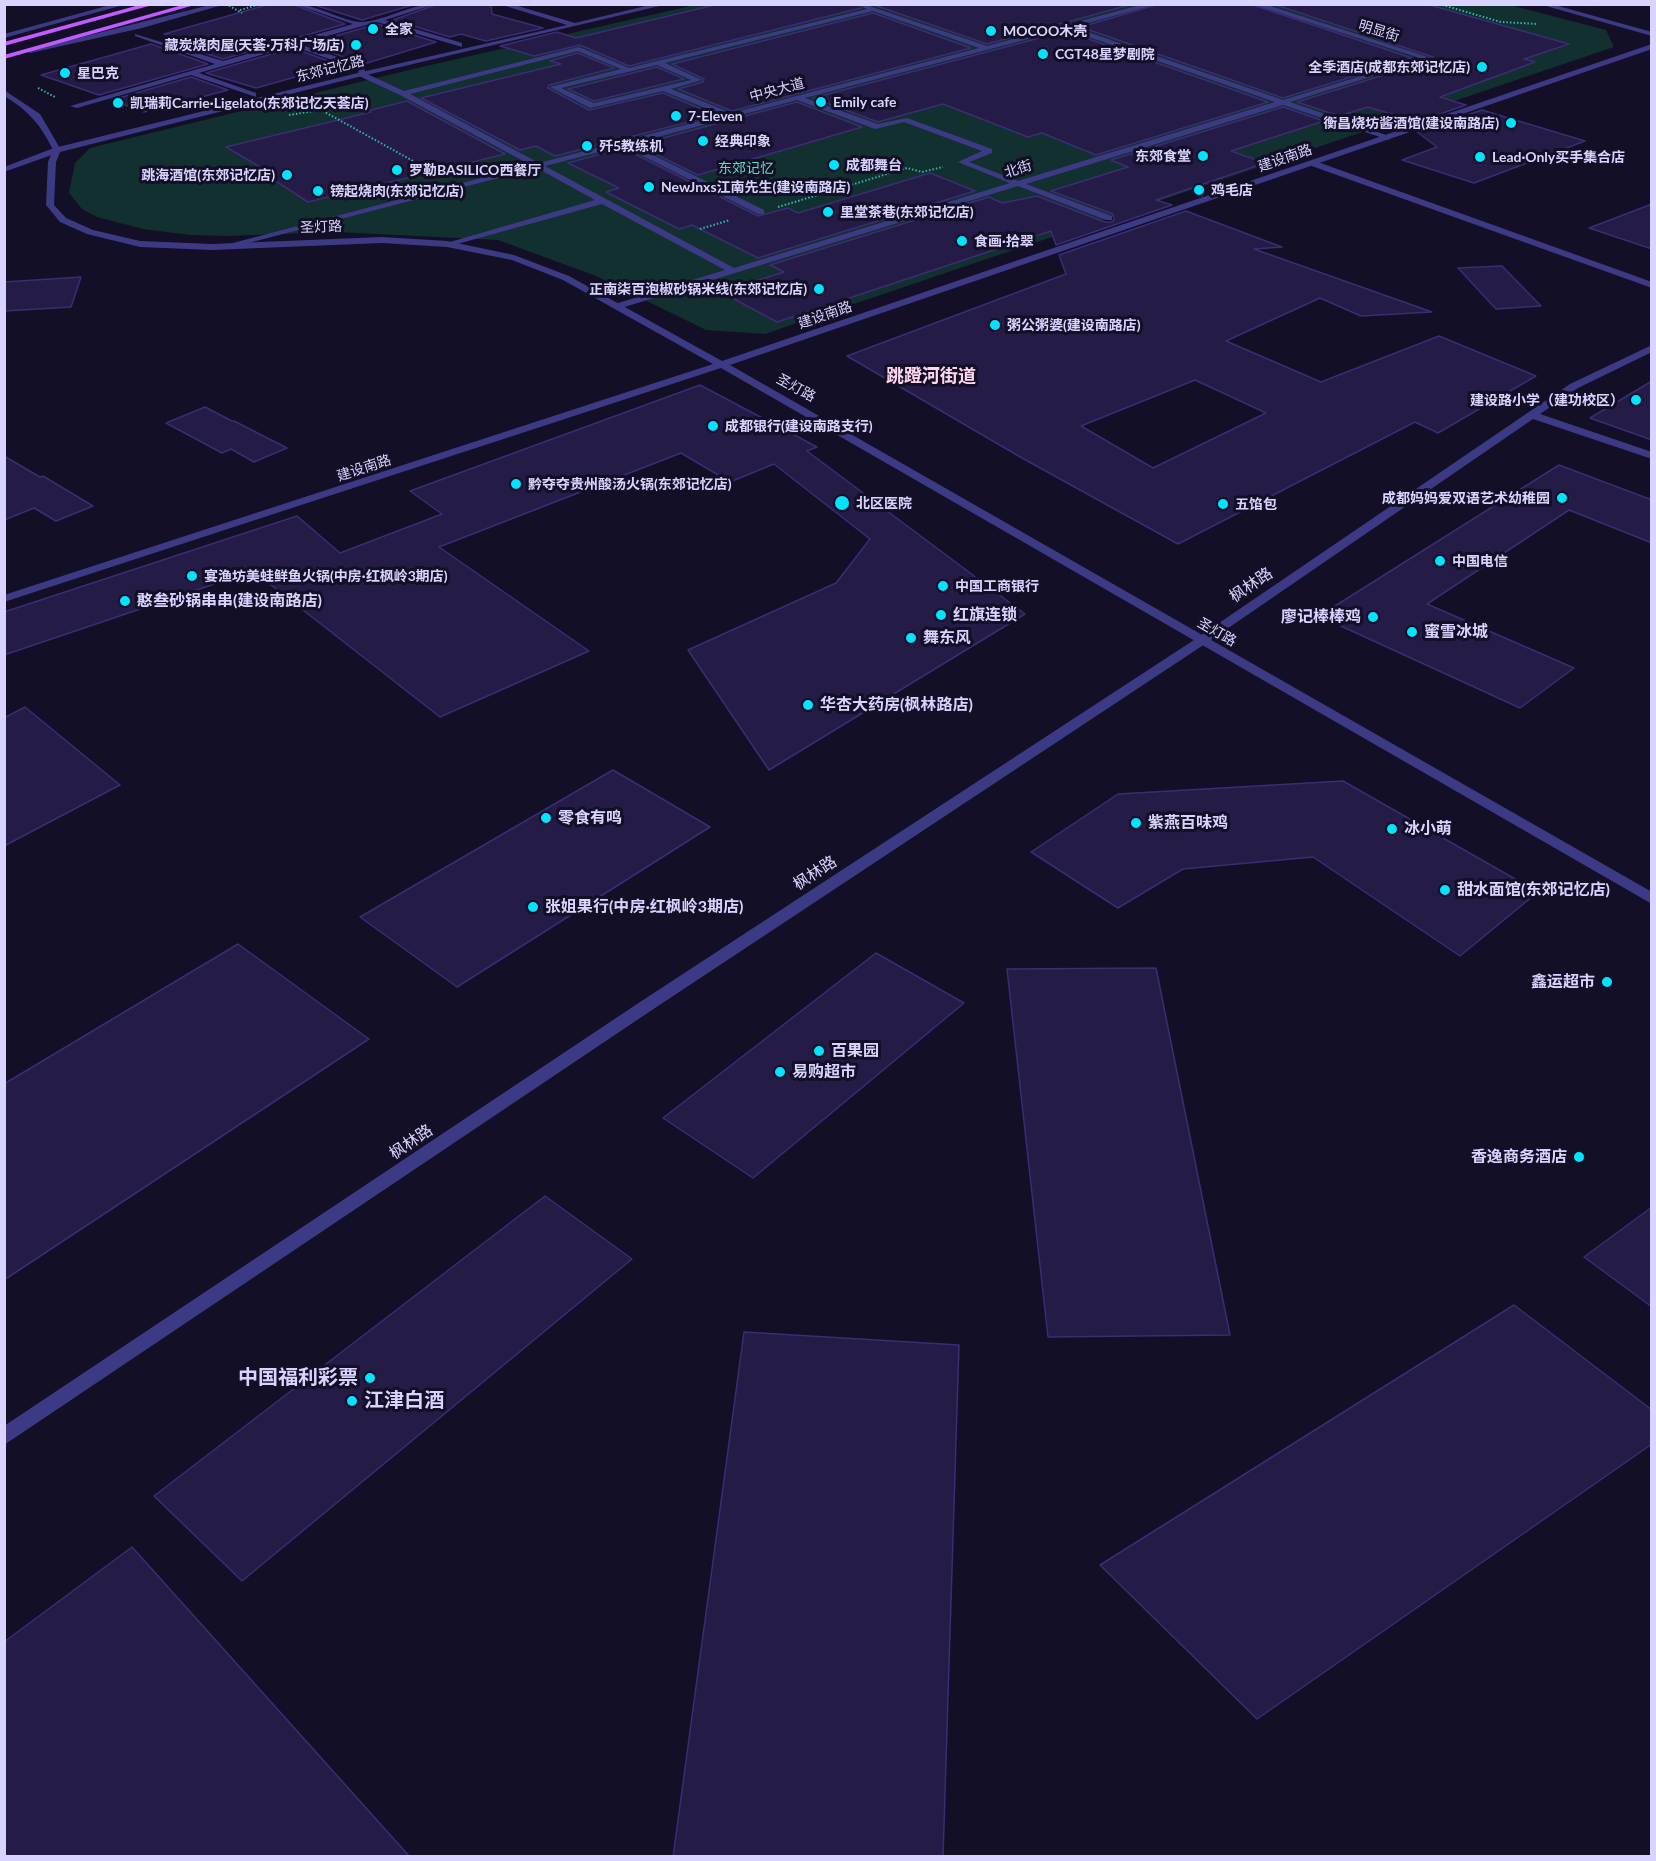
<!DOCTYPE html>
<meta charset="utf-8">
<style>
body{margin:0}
#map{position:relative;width:1656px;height:1861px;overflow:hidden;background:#130f26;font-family:Lato,sans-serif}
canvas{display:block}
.frame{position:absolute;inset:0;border:6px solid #d9d4ff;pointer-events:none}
</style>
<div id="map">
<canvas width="1656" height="1861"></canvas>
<div class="frame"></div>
</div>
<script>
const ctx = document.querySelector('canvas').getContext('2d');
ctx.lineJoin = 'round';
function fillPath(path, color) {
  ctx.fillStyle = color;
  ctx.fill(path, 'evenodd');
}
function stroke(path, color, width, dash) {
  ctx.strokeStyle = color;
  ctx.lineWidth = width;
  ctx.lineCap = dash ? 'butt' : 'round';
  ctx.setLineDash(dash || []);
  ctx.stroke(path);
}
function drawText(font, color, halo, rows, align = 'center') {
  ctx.font = font + ' Lato,"Noto Sans SC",sans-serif';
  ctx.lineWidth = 6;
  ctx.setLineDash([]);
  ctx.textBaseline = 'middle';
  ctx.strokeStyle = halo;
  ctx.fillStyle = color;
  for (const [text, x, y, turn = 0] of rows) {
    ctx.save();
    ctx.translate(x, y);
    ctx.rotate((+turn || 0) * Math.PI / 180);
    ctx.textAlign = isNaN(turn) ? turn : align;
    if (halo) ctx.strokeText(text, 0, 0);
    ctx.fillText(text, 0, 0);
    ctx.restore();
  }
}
fillPath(new Path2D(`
 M695,5h815l96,25 8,17 -849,287 -59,-4 -110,-54 -98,-36 -162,-8 -109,4 -37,-1 -47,-6 -46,-12 -15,-8 -13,-16 6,-30 15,-15 323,-79z`), '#12302f');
const building = new Path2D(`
 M270,4h22l53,20 -122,35 -60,-19 11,-3 -10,-3z
 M311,4h105l-54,16z
 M438,4h53l1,10 51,14 -57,13 -25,-7 -11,3 -57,-17z
 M719,4h142v4l-232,58 -49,-21 -46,11 -34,-10 57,-14 19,6z
 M871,4h262l-146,40z
 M1159,4h91l162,54 -129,40 -202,-71z
 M1273,4h153l143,40 -45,15 11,3 -95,35 26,8 -58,20 -13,-10 -27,-8 -29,9 -42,-14 135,-42 1,-3z
 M873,13l98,35 -239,63 -54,-22 25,-7 1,-3 -32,-15z
 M377,24l59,18 -72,22 -57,-20z
 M1066,31l202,71 -172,53 -54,-22 -14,4 -85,-33 -65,18 -65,-24z
 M151,44l57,20 -109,31 -58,-20z
 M292,48l57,20 -40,13 -10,-5 -43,12 -50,-15z
 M578,53l36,15 -65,17 -1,3 41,22 74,-17 53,22 -161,41 -19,-10 -16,4 -99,-52 140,-34 -11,-3z
 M657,67l27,12 -90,22 -26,-12z
 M191,77l37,13 -84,22 -32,-12z
 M407,101l98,53 -197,48 -46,-30 5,-1 -41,-24 145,-35 -4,-1z
 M797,102l65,25 -164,48 -61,-30z
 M1283,107l41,14 -93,30 34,12 -109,37 16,5 -116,40 -5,-14 -274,91 -56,-30 63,-20 -14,-7 219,-68 13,6 35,-7 68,26h7l2,-2 -1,-6 -62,-23 77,-24 -17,-7z
 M1482,110l103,31 -111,42 -72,-23 35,-13 -20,-15z
 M623,148l135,68 30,-8 10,5 132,-40 45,18 -217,67 -66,-33 -13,4 -73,-37 13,-4 -51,-25z
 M1652,204v45l-63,-21z
 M1186,211l96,36 -28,2 178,63 -71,4 -41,-18 -94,43 95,41 118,-46 97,40 -98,57 -23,-11 -237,122 -156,-86 -175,-102 219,-82 -7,-19zM1195,380l71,33 -113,55 -72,-42z
 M1502,266l39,40 -45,3 -38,-41z
 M81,277l-10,30 -67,4v-29z
 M1652,381v59l-62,-22z
 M700,385l117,62 -10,4 218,163 -256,156 -81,-120 148,-67 34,-44 -96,-75 -44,18 -49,-29 -242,94 150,104 -149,66 -187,-146 -249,84v-43l293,-96 43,37 102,-39 -32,-23z
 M205,407l27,14h2l53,27 -33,14 -23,-13 -9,4 -56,-30z
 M4,456l36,21 3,-1 50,30 -37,15 -22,-13 -30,12z
 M1559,465l93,35v43l-83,-33 -142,94 147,64 -54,40 -201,-92z
 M25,707l95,78 -116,61v-128z
 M613,770l97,57 -253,160 -97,-70z
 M1343,781l195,111 -78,64 -147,-99 -130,12 -65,39 -87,-56 87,-58z
 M238,944l131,95 -365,241v-196z
 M876,953l88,50 -211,175 -90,-60z
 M1156,968l74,367 -182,2 -41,-368z
 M545,1196l87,63 -390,322 -88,-85z
 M1652,1207v100l-68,-50z
 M1514,1305l138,105v34l-395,275 -157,-154z
 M744,1332l215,13 -16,512h-270z
 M132,1547l278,310h-406v-215z`);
fillPath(building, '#241b47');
stroke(building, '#3b2d73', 1.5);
stroke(new Path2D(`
 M1439,4l62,18 37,2
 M240,10l21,-6
 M38,88l17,9
 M367,100l-46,10 112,62
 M289,115l32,-5
 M778,207l129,-39 15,4 21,-5
 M700,229l30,-9`), '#2fb8b0', 2, [1.5, 2]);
fillPath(new Path2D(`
 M294,4c22,0 52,19 68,18 26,-2 48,-18 74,-18l-51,16 77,23v4l-85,-25 -78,22 65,22 1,7 39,18 175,-44 50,21 238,-59 -4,-2v-3l124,42 157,-42h13l-84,23 210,73 137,-42 -168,-54h12l167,54 -141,44 99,34v4l-106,-35 -257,79 86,32v4h-6l-88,-34 -400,123 -5,-3 2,-2 110,-34 -123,-66 -152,42 -7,-2 152,-44 -58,-32 -308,80v-4l302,-79 -131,-70 -41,-19 -1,-7 -66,-23 -93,27 57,20v4l-65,-22 -114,33 -7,-2 145,-42 -80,-28v-2l88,27 130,-37zM873,11l106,37 -247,65 -61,-24 31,-9 -37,-17zM1066,29l209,73 -257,79 -49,-19 23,-9v-4l-85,-31 -29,6 -73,-26zM578,51l43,18 -71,18 40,21 73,-17 60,24 -184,48 -129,-69zM657,65l34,15 -97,23 -33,-15zM797,100l78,29 29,-7 78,29 -24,11 52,21 -276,85 -189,-102 78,-20 135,68h6v-4l-133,-66z`), '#3d3a85');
fillPath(new Path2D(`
 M114,4h13l-123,34v-4z
 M214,4h12l-84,24 -112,25 -4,-2z
 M499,4h12l64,19 79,-19h14l-306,72 -302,76 -56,20v-5l50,-19 308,-76 205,-47z
 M1309,161h6l337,121v6l-343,-123z
 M1652,345v7l-74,36 -38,26 112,38v7l-119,-40 -328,225 -553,366 -648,435v-19l636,-424 557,-364 373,-254z`), '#3d3a85');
fillPath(new Path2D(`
 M1539,4h12l101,28v4z
 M1652,44v5l-922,316 922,527v12l-931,-536 -717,234v-7l709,-231 -150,-84 -51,-20 -65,-13 -65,-4 -170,7 -72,-3 -53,-13 -27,-12 -14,-17 2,-43 5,-12c-12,-25 -25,-40 -49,-54v-6l36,24 21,36 -5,12 -2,43 12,13 27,12 47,11 72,3 170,-7 65,4 67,14 55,21 153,85z`), '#3d3a85');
fillPath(new Path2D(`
 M143,4h13l-152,42v-4z
 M186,4h12l-194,55v-4z`), '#c25bff');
stroke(new Path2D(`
 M226,4l16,9`), '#2fb8b0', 2, [1.5, 2]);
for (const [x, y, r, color] of [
 [373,29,6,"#00e5ff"],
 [991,31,6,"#00e5ff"],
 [356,45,6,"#00e5ff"],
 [1043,54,6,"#00e5ff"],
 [1482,67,6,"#00e5ff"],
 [65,73,6,"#00e5ff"],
 [821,102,6,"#00e5ff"],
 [118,103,6,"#00e5ff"],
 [676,116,6,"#00e5ff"],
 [1511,123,6,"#00e5ff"],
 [703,141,6,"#00e5ff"],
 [587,146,6,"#00e5ff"],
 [1203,156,6,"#00e5ff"],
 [1480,157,6,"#00e5ff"],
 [834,165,6,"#00e5ff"],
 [397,170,6,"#00e5ff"],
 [287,175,6,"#00e5ff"],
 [649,187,6,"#00e5ff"],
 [1199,190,6,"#00e5ff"],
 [318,191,6,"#00e5ff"],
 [828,212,6,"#00e5ff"],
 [962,241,6,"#00e5ff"],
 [819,289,6,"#00e5ff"],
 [995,325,6,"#00e5ff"],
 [1636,400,6,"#00e5ff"],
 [713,426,6,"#00e5ff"],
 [516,484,6,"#00e5ff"],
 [1562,498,6,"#00e5ff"],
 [842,503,8,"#00e5ff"],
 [1223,504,6,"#00e5ff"],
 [1440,561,6,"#00e5ff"],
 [192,576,6,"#00e5ff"],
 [943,586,6,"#00e5ff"],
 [125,601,6,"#00e5ff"],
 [941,615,6,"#00e5ff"],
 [1373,617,6,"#00e5ff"],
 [1412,632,6,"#00e5ff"],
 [911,638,6,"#00e5ff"],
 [808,705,6,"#00e5ff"],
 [546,818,6,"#00e5ff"],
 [1136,823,6,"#00e5ff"],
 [1392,829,6,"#00e5ff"],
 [1445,890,6,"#00e5ff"],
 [533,907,6,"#00e5ff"],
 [1607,982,6,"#00e5ff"],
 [819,1051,6,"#00e5ff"],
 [780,1072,6,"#00e5ff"],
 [1579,1157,6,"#00e5ff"],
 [370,1378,6,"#00e5ff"],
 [352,1401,6,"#00e5ff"]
]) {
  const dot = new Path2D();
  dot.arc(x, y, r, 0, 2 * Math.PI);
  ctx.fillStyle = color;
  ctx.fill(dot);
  stroke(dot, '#130f26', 2);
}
drawText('bold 14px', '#d9d4ff', '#130f26', [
 ["全家",385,29],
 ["MOCOO木壳",1003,31],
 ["藏炭烧肉屋(天荟·万科广场店)",344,45,"right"],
 ["CGT48星梦剧院",1055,54],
 ["全季酒店(成都东郊记忆店)",1470,67,"right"],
 ["星巴克",77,73],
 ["Emily cafe",833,102],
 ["凯瑞莉Carrie·Ligelato(东郊记忆天荟店)",130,103],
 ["7-Eleven",688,116],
 ["衡昌烧坊酱酒馆(建设南路店)",1499,123,"right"],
 ["经典印象",715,141],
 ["歼5教练机",599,146],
 ["东郊食堂",1191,156,"right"],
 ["Lead·Only买手集合店",1492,157],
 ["成都舞台",846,165],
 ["罗勒BASILICO西餐厅",409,170],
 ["跳海酒馆(东郊记忆店)",275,175,"right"],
 ["NewJnxs江南先生(建设南路店)",661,187],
 ["鸡毛店",1211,190],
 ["镑起烧肉(东郊记忆店)",330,191],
 ["里堂茶巷(东郊记忆店)",840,212],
 ["食画·拾翠",974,241],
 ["正南柒百泡椒砂锅米线(东郊记忆店)",807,289,"right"],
 ["粥公粥婆(建设南路店)",1007,325],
 ["建设路小学（建功校区）",1624,400,"right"],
 ["成都银行(建设南路支行)",725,426],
 ["黔夺夺贵州酸汤火锅(东郊记忆店)",528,484],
 ["成都妈妈爱双语艺术幼稚园",1550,498,"right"],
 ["北区医院",856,503],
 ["五馅包",1235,504],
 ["中国电信",1452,561],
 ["宴渔坊美蛙鲜鱼火锅(中房·红枫岭3期店)",204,576],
 ["中国工商银行",955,586]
], 'left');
drawText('14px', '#d9d4ff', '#130f26', [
 ["明显街",1379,31,17],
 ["东郊记忆路",330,69,-14],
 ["中央大道",777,90,-15],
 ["建设南路",1285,158,-19],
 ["北街",1018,169,-17],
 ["圣灯路",321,227,-2],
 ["建设南路",825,315,-19],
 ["圣灯路",796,388,29],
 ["建设南路",364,468,-18],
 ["圣灯路",1217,632,30]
]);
drawText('14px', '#5fe0c0', '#130f26', [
 ["东郊记忆",746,168]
]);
drawText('16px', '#d9d4ff', '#130f26', [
 ["枫林路",1251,585,-34],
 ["枫林路",815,873,-33],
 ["枫林路",411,1142,-34]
]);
drawText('bold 16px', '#d9d4ff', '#130f26', [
 ["憨叁砂锅串串(建设南路店)",137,601],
 ["红旗连锁",953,615],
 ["廖记棒棒鸡",1361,617,"right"],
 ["蜜雪冰城",1424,632],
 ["舞东风",923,638],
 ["华杏大药房(枫林路店)",820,705],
 ["零食有鸣",558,818],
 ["紫燕百味鸡",1148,823],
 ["冰小萌",1404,829],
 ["甜水面馆(东郊记忆店)",1457,890],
 ["张姐果行(中房·红枫岭3期店)",545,907],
 ["鑫运超市",1595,982,"right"],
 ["百果园",831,1051],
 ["易购超市",792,1072],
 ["香逸商务酒店",1567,1157,"right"]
], 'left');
drawText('bold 18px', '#ffd6f0', '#130f26', [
 ["跳蹬河街道",931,376]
]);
drawText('bold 20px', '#d9d4ff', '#130f26', [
 ["中国福利彩票",358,1378],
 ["江津白酒",364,1401,"left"]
], 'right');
</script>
